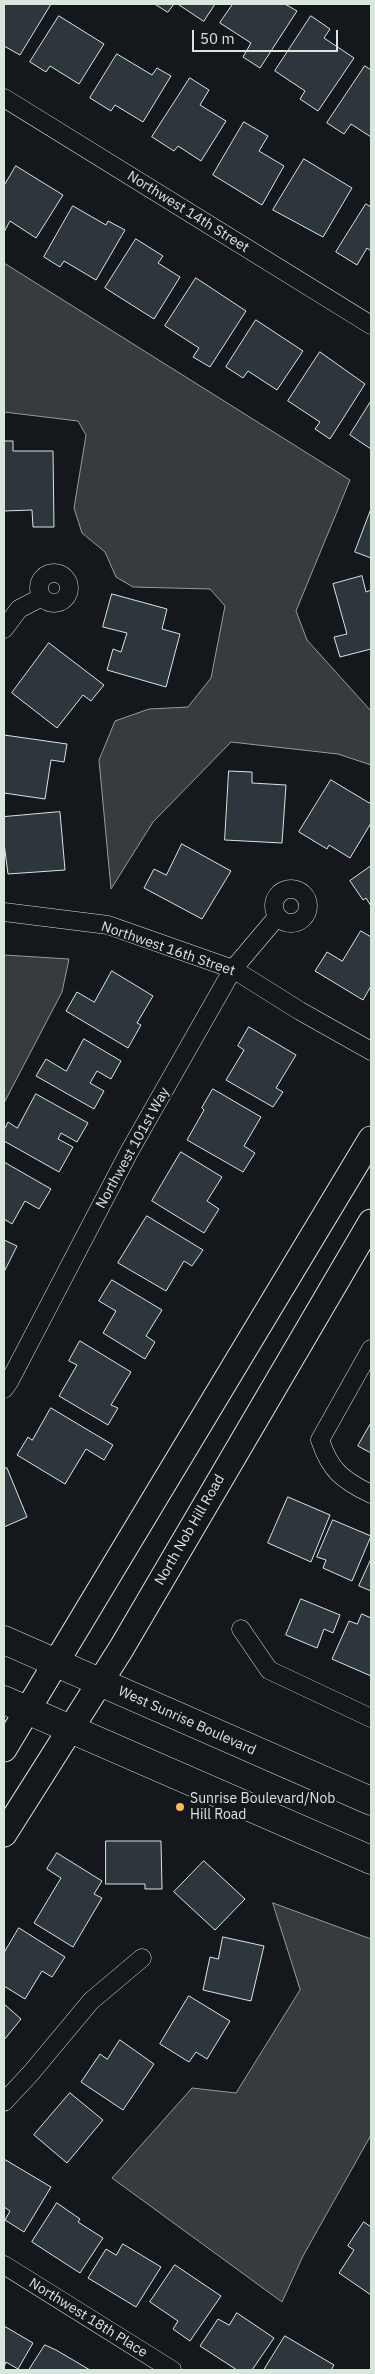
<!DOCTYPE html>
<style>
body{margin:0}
#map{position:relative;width:375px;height:2374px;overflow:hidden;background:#14181c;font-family:"IBM Plex Sans",sans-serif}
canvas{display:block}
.frame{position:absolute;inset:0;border:5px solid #d8e6dc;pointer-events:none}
.scale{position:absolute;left:192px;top:30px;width:146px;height:22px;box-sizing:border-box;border:2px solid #d8e6dc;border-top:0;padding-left:6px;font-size:15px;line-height:18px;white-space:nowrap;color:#d8e6dc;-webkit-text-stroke:4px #14181c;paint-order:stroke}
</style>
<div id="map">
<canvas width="375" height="2374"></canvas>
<div class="frame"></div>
<div class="scale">50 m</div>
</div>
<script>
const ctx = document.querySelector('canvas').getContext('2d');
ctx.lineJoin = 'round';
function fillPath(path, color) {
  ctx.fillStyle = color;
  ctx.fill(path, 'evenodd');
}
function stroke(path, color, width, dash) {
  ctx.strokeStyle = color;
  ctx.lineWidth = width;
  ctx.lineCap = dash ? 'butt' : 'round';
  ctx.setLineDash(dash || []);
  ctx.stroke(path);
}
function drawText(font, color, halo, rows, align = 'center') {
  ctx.font = font + ' "IBM Plex Sans",sans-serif';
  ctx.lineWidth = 4;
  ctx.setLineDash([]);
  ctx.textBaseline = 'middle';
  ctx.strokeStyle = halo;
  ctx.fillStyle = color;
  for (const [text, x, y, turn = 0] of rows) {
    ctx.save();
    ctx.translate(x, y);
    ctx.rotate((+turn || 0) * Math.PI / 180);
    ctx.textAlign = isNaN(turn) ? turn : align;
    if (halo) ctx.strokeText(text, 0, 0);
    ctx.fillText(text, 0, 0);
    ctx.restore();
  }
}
const water = new Path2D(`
 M4,263l346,217 -54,131 11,29 64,71v54l-33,-11 -107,-12 -78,80 -42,67 -12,-129 16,-39 34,-12 39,-2 23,-29 14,-72 -15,-17 -77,-2 -17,-10 -11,-25 -23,-19 -8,-25 12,-73 -8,-14 -74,-9z
 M4,955l65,4 -7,33 -58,111z
 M273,1903l98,36v196l-68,121 -21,46 -170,-124 80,-90 44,5 64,-103z`);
fillPath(water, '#363b3e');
stroke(water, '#939e99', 1);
const building = new Path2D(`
 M4,4h47l-31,51 -16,-9z
 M155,4h19l-6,8z
 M178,4h37l-11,17z
 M233,4h52l12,7 -37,57 -17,-11 8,-14 -31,-20z
 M59,16l45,28 -25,40 -29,-18 -4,6 -16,-10z
 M311,16l19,13 -6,9 30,20 -36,53 -18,-12 5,-8 -30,-20z
 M117,54l35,21 5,-7 14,8 -28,46 -28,-17 -4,6 -21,-13z
 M365,66l6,4v67l-20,-13 -7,10 -17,-11z
 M190,78l19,12 -9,15 26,16 -25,40 -23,-15 -4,5 -22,-14z
 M244,122l24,14 -9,15 25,15 -22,39 -49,-30z
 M304,159l48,29 -29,49 -50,-27z
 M16,166l47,29 -27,43 -26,-17 -6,11v-46z
 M366,204l5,3v44l-4,-3 -10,17 -21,-13z
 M73,206l33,19 2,-4 17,9 -29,50 -32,-19 -4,6 -16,-10z
 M136,239l27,17 -5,7 22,14 -26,42 -49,-31z
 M196,278l50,33 -36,56 -17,-10 6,-9 -34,-22z
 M256,320l47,31 -26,39 -29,-19 -5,7 -17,-11z
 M320,352l45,32 -35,55 -15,-10 5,-7 -32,-21z
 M371,401v48l-21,-14z
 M4,441h9v10h40l1,76h-21l-1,-17 -28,1z
 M371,509v49l-16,-6z
 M362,576l4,16 5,-2v59l-31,8 -6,-20 13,-3 -14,-50z
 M112,594l55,15 -5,20 18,5 -14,53 -59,-17 6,-21 8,3 6,-19 -24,-6z
 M49,643l55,42 -13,16 -8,-6 -26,33 -45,-35z
 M4,735l63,9 -3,18 -13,-2 -6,39 -41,-6z
 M229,771l23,1v11l34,2 -4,58 -57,-3z
 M331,780l40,24v19l-21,35 -21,-13 -2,4 -28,-17z
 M60,812l5,58 -57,4 -4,-31v-26z
 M182,844l49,27 -29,48 -58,-31 10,-19 12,6z
 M371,866v40l-5,-8 -3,2 -13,-19z
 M361,931l10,6v49l-8,14 -48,-29 12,-19 15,9z
 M112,971l41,25 -16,27 4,2 -13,23 -62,-37 11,-19 17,10z
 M249,1027l47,28 -20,33 7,4 -10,15 -47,-27 18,-30 -6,-4z
 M84,1039l37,22 -10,18 -14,-8 -7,12 14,8 -10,18 -58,-33 10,-17 20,12z
 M213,1089l48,28 -17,29 11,7 -12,19 -56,-32 17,-30 -2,-2z
 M36,1094l52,29 -11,19 -16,-9 -3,6 15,8 -14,25 -55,-31v-11l4,-8 9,6z
 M181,1152l41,25 -15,24 12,8 -15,24 -52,-32z
 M4,1162l47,27 -12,20 -14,-8 -13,23 -8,-5z
 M147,1216l56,34 -11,16 -8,-5 -18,30 -48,-28z
 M4,1240l13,6 -13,26z
 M112,1280l50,30 -16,26 9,6 -10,17 -42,-26 13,-22 -17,-10z
 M80,1341l51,31 -20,33 7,3 -10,17 -49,-29 18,-31 -8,-4z
 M51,1408l62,37 -9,15 -18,-11 -21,35 -48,-29 11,-18 4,3z
 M371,1423v30l-13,-7z
 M7,1468l20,49 -23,10v-58z
 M288,1497l42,18 -19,47 -43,-19z
 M333,1520l38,16 -19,45 -29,-13 3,-8 -9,-3z
 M371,1559v32l-12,-5z
 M301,1599l39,16 -7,18 -9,-4 -7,19 -31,-13z
 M362,1614l9,4v58l-39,-17 17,-38 8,3z
 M106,1841h55l1,48h-17v-5h-39z
 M57,1853l45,28 -8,13 8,4 -29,49 -39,-24 27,-45 -14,-9z
 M204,1861l41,38 -30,31 -41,-38z
 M19,1928l46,29 -13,20 -10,-6 -17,28 -21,-13v-33z
 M223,1937l41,9 -13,55 -48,-11 7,-33 8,2z
 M189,1996l41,25 -23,38 -11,-7 -7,10 -29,-18z
 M4,2004l17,15 -17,21z
 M120,2040l34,24 -31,46 -42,-28 19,-28 7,5z
 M70,2093l33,27 -36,43 -33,-28z
 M4,2159l47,28 -27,45 -19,-12 5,-9 -6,-4z
 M57,2203l23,16 -2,3 25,16 -23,35 -48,-31z
 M364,2222l7,5v68l-32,-22 15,-23 -6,-4z
 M123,2244l38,23 -25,40 -48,-29 18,-29 10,6z
 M175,2265l46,31 -31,45 -17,-12 5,-8 -28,-19z
 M237,2313l37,25 -22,32h-15l-37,-24 18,-27 11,6z
 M4,2326l29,17 -15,26 -12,-7 -2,5z
 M285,2336l49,29 -3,5h-67z
 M45,2345l11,5 34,20h-61z`);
fillPath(building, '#2c363c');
stroke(building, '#d8e6dc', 1);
const street = new Path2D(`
 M4,98l367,227
 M39 588a15 15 0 1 1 30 0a15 15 0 1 1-30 0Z
 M4,629l15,-20 23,-12
 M274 906a17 17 0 1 1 34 0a17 17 0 1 1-34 0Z
 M4,912l104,13 125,44 67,42 71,40
 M371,1349l-51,91c10,30 22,40 51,54
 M4,1389l5,-7 120,-230 104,-183 44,-52
 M241,1629l28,41 102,48
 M4,2102l27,-29 60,-72 51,-43
 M4,2265l168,105`);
const secondary = new Path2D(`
 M4,1749l367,-610
 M4,1834l117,-185 250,-427`);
const highway = new Path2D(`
 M4,1640l367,161
 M4,1700l367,160`);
stroke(street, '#d8e6dc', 19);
stroke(secondary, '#d8e6dc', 27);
stroke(highway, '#d8e6dc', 29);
stroke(street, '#14181c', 18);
stroke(secondary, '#14181c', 25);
stroke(highway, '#14181c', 28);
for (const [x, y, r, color] of [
 [180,1807,5,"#ffb74d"]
]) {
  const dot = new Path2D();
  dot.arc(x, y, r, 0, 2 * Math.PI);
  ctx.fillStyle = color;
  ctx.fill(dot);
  stroke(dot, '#14181c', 2);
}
drawText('14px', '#d8e6dc', '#14181c', [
 ["Northwest 14th Street",188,212,32],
 ["Northwest 16th Street",168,949,19],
 ["Northwest 101st Way",133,1148,-61],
 ["North Nob Hill Road",190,1530,-60],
 ["West Sunrise Boulevard",187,1721,24],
 ["Northwest 18th Place",88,2318,32]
]);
drawText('14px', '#d8e6dc', '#14181c', [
 ["Sunrise Boulevard/Nob",190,1799],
 ["Hill Road",190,1815]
], 'left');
</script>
